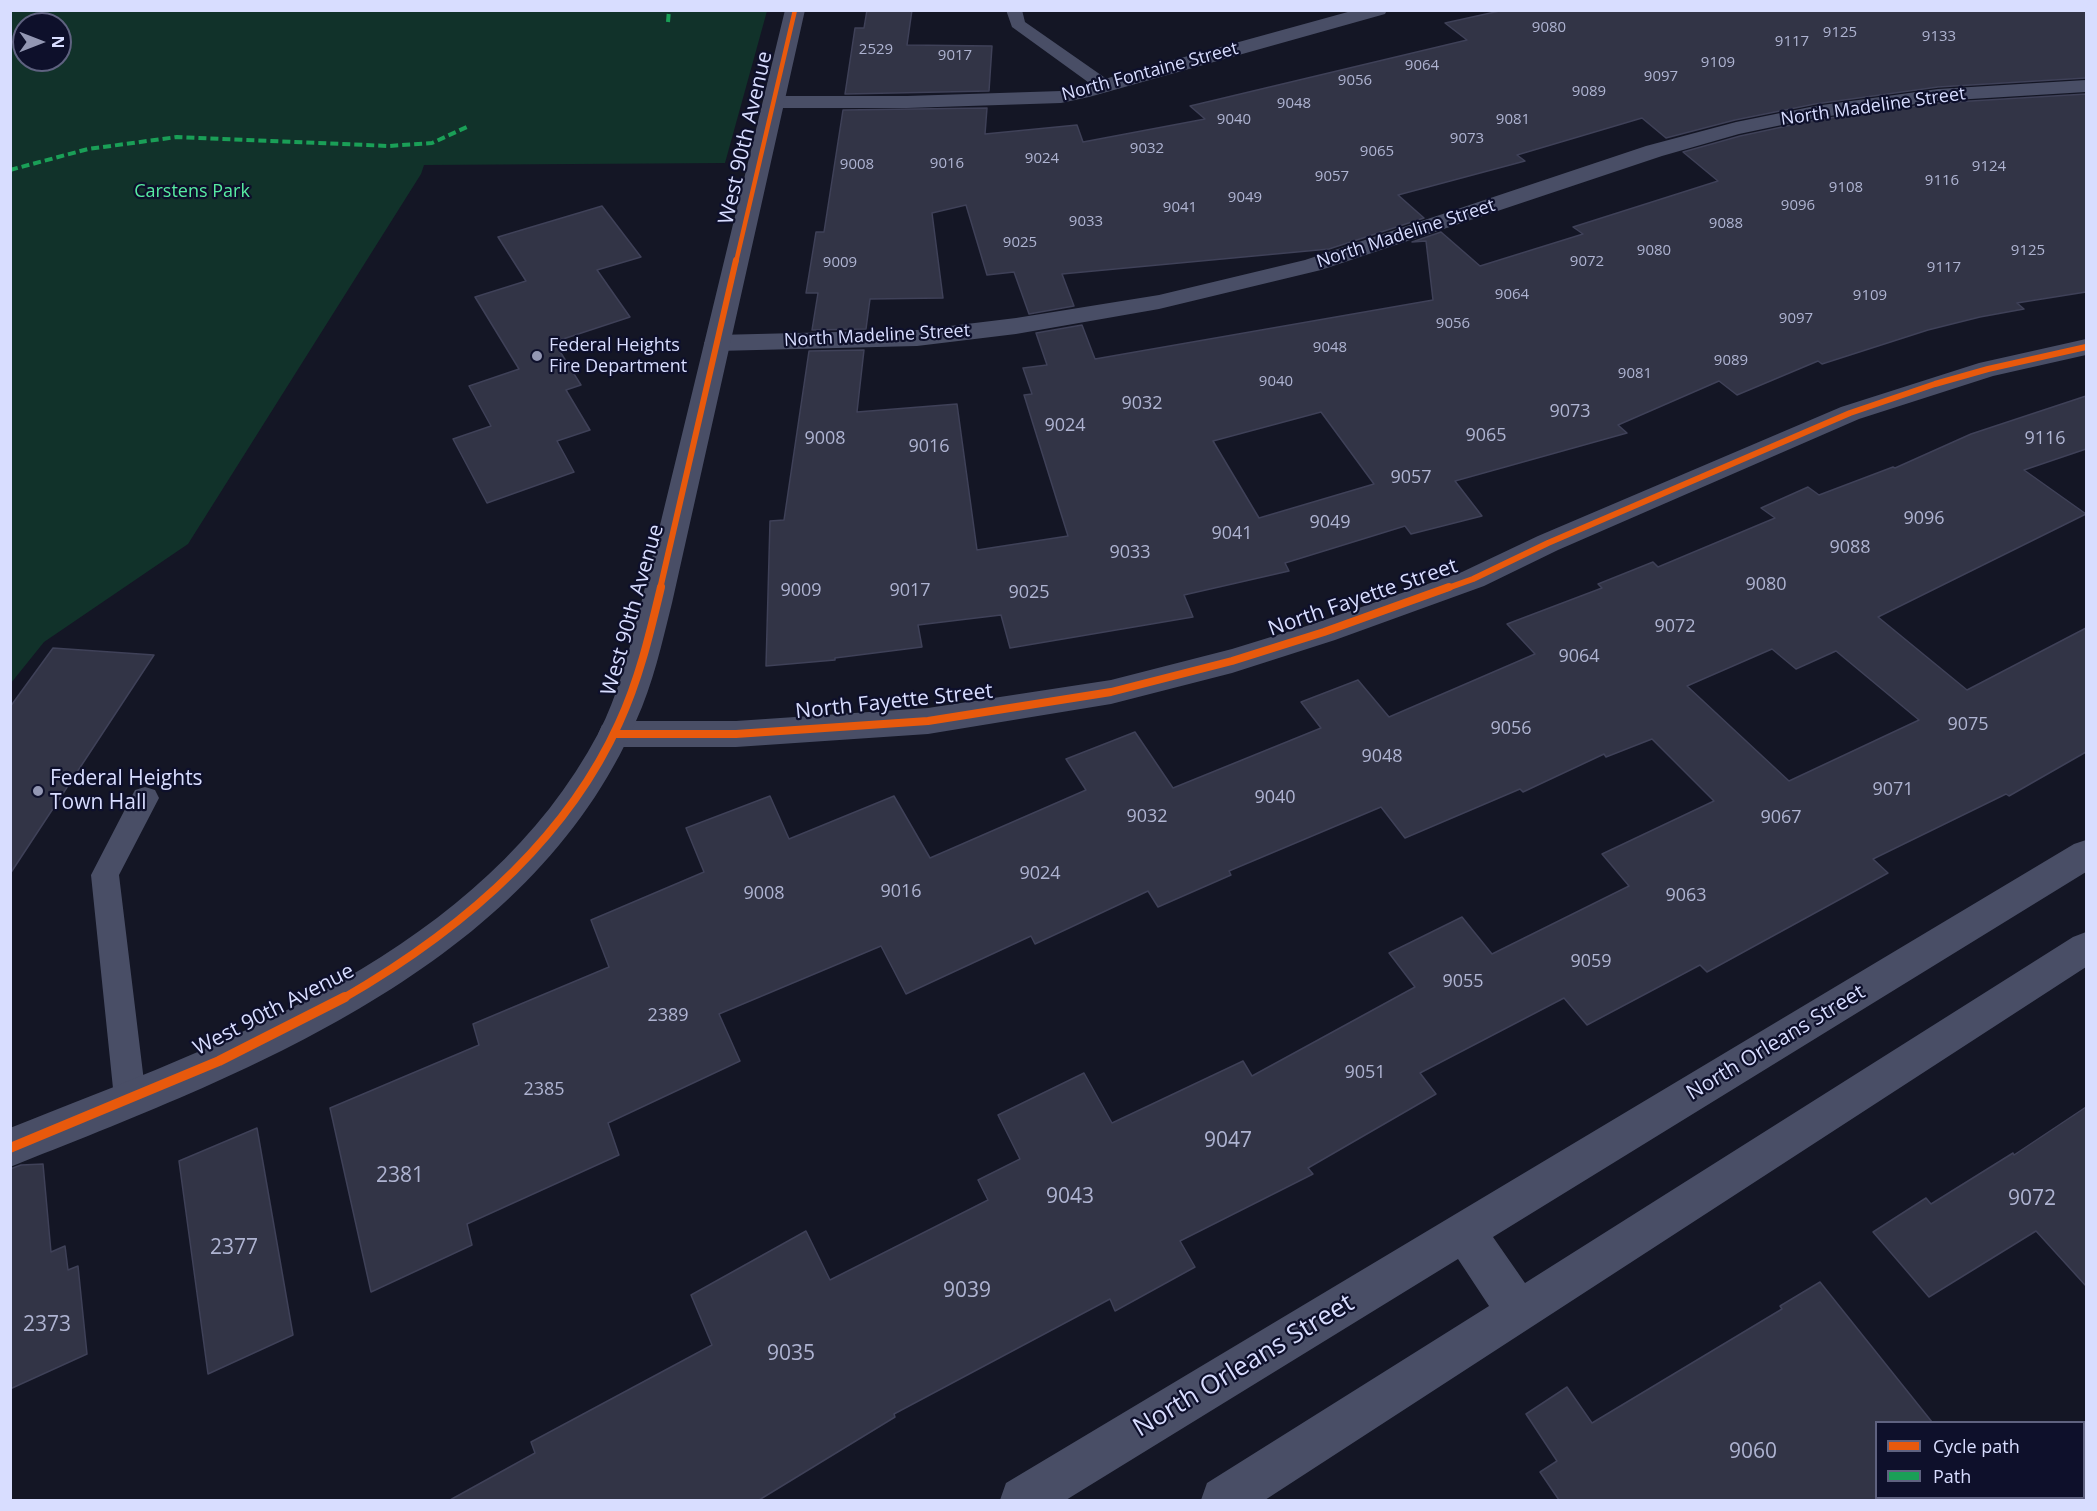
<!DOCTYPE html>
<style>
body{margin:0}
#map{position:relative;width:2097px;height:1511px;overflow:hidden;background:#141625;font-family:"Open Sans",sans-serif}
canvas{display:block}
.frame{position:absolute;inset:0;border:12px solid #d8ddff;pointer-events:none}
.legend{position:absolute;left:1875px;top:1421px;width:210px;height:78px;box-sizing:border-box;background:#0e102b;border:2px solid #5f6280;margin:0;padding:8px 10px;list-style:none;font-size:18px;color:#d8ddff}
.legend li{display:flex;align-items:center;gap:12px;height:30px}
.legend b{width:30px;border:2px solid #5f6280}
.north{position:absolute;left:12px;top:12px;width:60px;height:60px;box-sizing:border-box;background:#0e102b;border:2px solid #5f6280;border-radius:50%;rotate:90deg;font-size:16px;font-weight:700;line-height:24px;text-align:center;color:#d8ddff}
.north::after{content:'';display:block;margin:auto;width:21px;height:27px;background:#9397b3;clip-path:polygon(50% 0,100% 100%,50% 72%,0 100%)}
</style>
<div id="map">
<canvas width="2097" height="1511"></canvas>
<div class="frame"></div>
<ul class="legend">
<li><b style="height:8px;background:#e8590c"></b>Cycle path</li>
<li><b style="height:8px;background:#1a9f57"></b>Path</li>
</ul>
<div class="north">N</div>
</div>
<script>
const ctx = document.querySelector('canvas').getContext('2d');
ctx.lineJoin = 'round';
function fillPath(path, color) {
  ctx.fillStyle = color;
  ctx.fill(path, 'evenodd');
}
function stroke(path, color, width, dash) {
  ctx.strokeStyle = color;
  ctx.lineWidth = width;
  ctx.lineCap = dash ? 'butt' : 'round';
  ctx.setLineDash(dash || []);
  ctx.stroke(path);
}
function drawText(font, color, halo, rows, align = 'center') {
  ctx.font = font + ' "Open Sans",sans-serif';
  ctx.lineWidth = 4.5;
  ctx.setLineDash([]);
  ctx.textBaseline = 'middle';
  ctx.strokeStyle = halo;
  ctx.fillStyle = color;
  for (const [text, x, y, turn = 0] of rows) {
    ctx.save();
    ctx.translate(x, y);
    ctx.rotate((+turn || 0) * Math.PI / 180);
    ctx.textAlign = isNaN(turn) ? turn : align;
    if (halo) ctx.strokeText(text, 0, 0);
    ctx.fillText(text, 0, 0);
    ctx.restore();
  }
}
fillPath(new Path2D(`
 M11,10h756v1l-42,152 -301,2 -3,9 -233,370 -144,98 -33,41zM24,24h36v36h-36z`), '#11322a');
const building = new Path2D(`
 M867,10h45l-5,35 85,1 -3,45 -144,3 10,-66h9z
 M1504,10h582v68l-148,9 -123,17 -80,16 -69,18 -24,-20 -125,37 8,6 -127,34 26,23 -95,31 -267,25 12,32 -45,8 -15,-42 -27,3 -21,-70 -34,8 11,85 -73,1 -4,30 -54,1 6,-37h-12l10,-61h8l19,-122 144,-2 -2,26 92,-9 6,17 122,-23 -15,-13 277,-66 -22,-17z
 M2086,94v198l-69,11 7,6 -44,8 -52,13 -106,34 -4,-3 -81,34 -18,-14 -101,44 9,8 -172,48 27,35 -71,18 -6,-8 -120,37 4,8 -105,24 9,22 -183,31 -9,-33 -83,10 4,22 -87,11v2l-69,6 4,-145 14,-1 25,-169 55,-1 -7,62 100,-8 20,146 91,-14 -44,-141 8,-1 -9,-26 24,-3 -11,-32 46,-8 13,34 338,-59 -7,-59 -14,1 29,-10 39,34 103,-32 -10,-7 145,-46 -35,-29 57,-16 75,-16 123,-17zM1321,412l53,72 -115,34 -46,-77z
 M602,206l39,51 -44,13 33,47 -76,25 27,43 -15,5 24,40 -33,11 17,31 -87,31 -34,-64 38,-13 -22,-40 50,-17 -44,-72 51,-16 -28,-44z
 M2086,396v53l-62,21 62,44 -208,103 89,73 119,-62v124l-77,44 -3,-2 -133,65 15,14 -181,99 -7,-7 -113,60 -23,-27 -144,75 16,21 -128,74 5,6 -133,67 15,26 -80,44 -5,-12 -216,115 1,3 -136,83h-309l85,-47 -4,-11 181,-97 -21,-50 115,-64 24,49 158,-80 -10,-20 42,-21 -22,-44 86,-42 28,50 131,-62 9,15 163,-89 -26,-34 73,-36 30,37 137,-68 -27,-32 112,-53 -62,-62 -46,18 -2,-3 -81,38 -3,-3 -115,49 -24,-31 -152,64 2,4 -73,32 -10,-16 -113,53 -4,-8 -125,58 -25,-48 -162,68 21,47 -132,62 11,32 -152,69 5,21 -101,47 -41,-184 149,-63 -6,-21 136,-57 -18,-47 113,-48 -18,-44 84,-32 19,43 105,-43 36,62 156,-68 -20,-31 69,-27 38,56 148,-60 -20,-26 57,-22 31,37 146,-63 -28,-30 95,-36 -4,-4 55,-22 5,5 117,-49 -14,-10 47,-21 11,8 74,-28 2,1 76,-34zM1772,649l24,20 40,-18 83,69 -130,61 -102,-95z
 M53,648l101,7 -144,219v-167z
 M2086,1107v179l-50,-55 -107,66 -56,-65 53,-34 5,6 82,-51 1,2z
 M257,1128l36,207 -85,39 -29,-213z
 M43,1164l8,88 14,-6 3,24 10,-4 9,88 -77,35v-220l11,-4z
 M1820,1282l112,140h-56v75h115l3,3h-435l-19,-28 17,-11 -31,-47 41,-27 25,36 190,-114 -2,-3z`);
fillPath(building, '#323446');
stroke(building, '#3f4158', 1.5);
fillPath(new Path2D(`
 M1006,10h16l3,12 86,60 2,4 -2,4h-12l-87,-63z
 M145,787l10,3 4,8 -40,77 27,223 -5,11 -11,4 -11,-4 -5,-11 -23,-223 44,-85z`), '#494e66');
fillPath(new Path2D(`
 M1355,10h32l-2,4 -296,83 -28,6 -154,5h-134l-7,-2 -3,-4 3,-4 7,-2h134l154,-5z
 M2086,80v12l-148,9 -123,17 -76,16 -77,22 -341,114 -162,39 -143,25 -99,12 -200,5 -9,-3 -4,-5 4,-5 9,-3 200,-5 99,-12 143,-23 146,-35 341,-114 90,-24 79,-16 123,-17z
 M2086,339v16l-93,21 -134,43 -301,131 -74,36 -149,54 -103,33 -121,31 -183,30 -192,13h-122l-12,-4 -4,-9 4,-9 12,-4h122l192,-13 183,-28 121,-31 81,-25 149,-52 76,-36 303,-129 138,-44z
 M2086,840v32l-593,365 32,46 548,-346 13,-5v35l-821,533h-64l6,-17 282,-177 -31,-47 -392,241h-66l6,-17 1068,-639z`), '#494e66');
fillPath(new Path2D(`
 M785,10h20l-133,593c-10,40 -19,81 -36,118 -108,248 -392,353 -626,446v-39c217,-86 473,-176 589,-396 18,-35 28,-74 38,-112z`), '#494e66');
stroke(new Path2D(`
 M668,22l1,-12
 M10,170l78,-21 89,-12 212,9 43,-3 37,-17`), '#1a9f57', 4, [8, 4]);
stroke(new Path2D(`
 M736,262l59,-252`), '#e8590c', 4.5);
stroke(new Path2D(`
 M660,589l76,-329
 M1445,589l28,-10 75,-36 302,-130 85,-29 53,-15 98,-22`), '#e8590c', 6);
stroke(new Path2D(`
 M614,734h122l192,-13 183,-29 121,-31 92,-29 125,-45
 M342,999c113,-65 222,-155 277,-276 20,-43 31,-90 42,-136`), '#e8590c', 8);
stroke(new Path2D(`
 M10,1148l209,-87 126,-64`), '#e8590c', 10);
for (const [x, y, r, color] of [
 [537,356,6,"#9397b3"],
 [38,791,6,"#9397b3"]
]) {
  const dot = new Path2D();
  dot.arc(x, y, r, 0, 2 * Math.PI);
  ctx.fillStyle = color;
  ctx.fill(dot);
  stroke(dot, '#0e102b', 2);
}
drawText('15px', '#aeb3d1', null, [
 ["9080",1549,28],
 ["9125",1840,33],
 ["9133",1939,37],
 ["9117",1792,42],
 ["2529",876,50],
 ["9017",955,56],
 ["9109",1718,63],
 ["9064",1422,66],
 ["9097",1661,77],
 ["9056",1355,81],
 ["9089",1589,92],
 ["9048",1294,104],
 ["9040",1234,120],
 ["9081",1513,120],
 ["9073",1467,139],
 ["9032",1147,149],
 ["9065",1377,152],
 ["9024",1042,159],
 ["9016",947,164],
 ["9008",857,165],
 ["9124",1989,167],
 ["9057",1332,177],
 ["9116",1942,181],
 ["9108",1846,188],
 ["9049",1245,198],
 ["9096",1798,206],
 ["9041",1180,208],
 ["9033",1086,222],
 ["9088",1726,224],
 ["9025",1020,243],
 ["9080",1654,251],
 ["9125",2028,251],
 ["9072",1587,262],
 ["9009",840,263],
 ["9117",1944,268],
 ["9064",1512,295],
 ["9109",1870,296],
 ["9097",1796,319],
 ["9056",1453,324],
 ["9048",1330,348],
 ["9089",1731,361],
 ["9081",1635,374],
 ["9040",1276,382]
]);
drawText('18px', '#d8ddff', '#0e102b', [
 ["North Fontaine Street",1150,72,-15],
 ["North Madeline Street",1873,107,-8],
 ["North Madeline Street",1406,234,-18],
 ["North Madeline Street",877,336,-3]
]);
drawText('18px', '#57eca2', '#0e102b', [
 ["Carstens Park",192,192]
]);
drawText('18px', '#d8ddff', '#0e102b', [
 ["Federal Heights",549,346],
 ["Fire Department",549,367]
], 'left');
drawText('18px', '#aeb3d1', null, [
 ["9032",1142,404],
 ["9073",1570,412],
 ["9024",1065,426],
 ["9065",1486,436],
 ["9008",825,439],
 ["9116",2045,439],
 ["9016",929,447],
 ["9057",1411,478],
 ["9096",1924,519],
 ["9049",1330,523],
 ["9041",1232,534],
 ["9088",1850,548],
 ["9033",1130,553],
 ["9080",1766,585],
 ["9009",801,591],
 ["9017",910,591],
 ["9025",1029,593],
 ["9072",1675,627],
 ["9064",1579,657],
 ["9075",1968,725],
 ["9056",1511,729],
 ["9048",1382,757],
 ["9071",1893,790],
 ["9040",1275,798],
 ["9032",1147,817],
 ["9067",1781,818],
 ["9024",1040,874],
 ["9016",901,892],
 ["9008",764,894],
 ["9063",1686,896],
 ["9059",1591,962],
 ["9055",1463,982],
 ["2389",668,1016],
 ["9051",1365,1073],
 ["2385",544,1090]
]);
drawText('21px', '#d8ddff', '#0e102b', [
 ["West 90th Avenue",746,138,-77],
 ["North Fayette Street",1363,598,-19],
 ["West 90th Avenue",633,610,-74],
 ["North Fayette Street",894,702,-6],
 ["West 90th Avenue",274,1010,-27],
 ["North Orleans Street",1776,1043,-31]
]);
drawText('21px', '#d8ddff', '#0e102b', [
 ["Federal Heights",50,779],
 ["Town Hall",50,803]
], 'left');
drawText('21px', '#aeb3d1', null, [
 ["9047",1228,1141],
 ["2381",400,1176],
 ["9043",1070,1197],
 ["9072",2032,1199],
 ["2377",234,1248],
 ["9039",967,1291],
 ["2373",47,1325],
 ["9035",791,1354],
 ["9060",1753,1452]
]);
drawText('26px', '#d8ddff', '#0e102b', [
 ["North Orleans Street",1244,1366,-31]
]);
</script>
